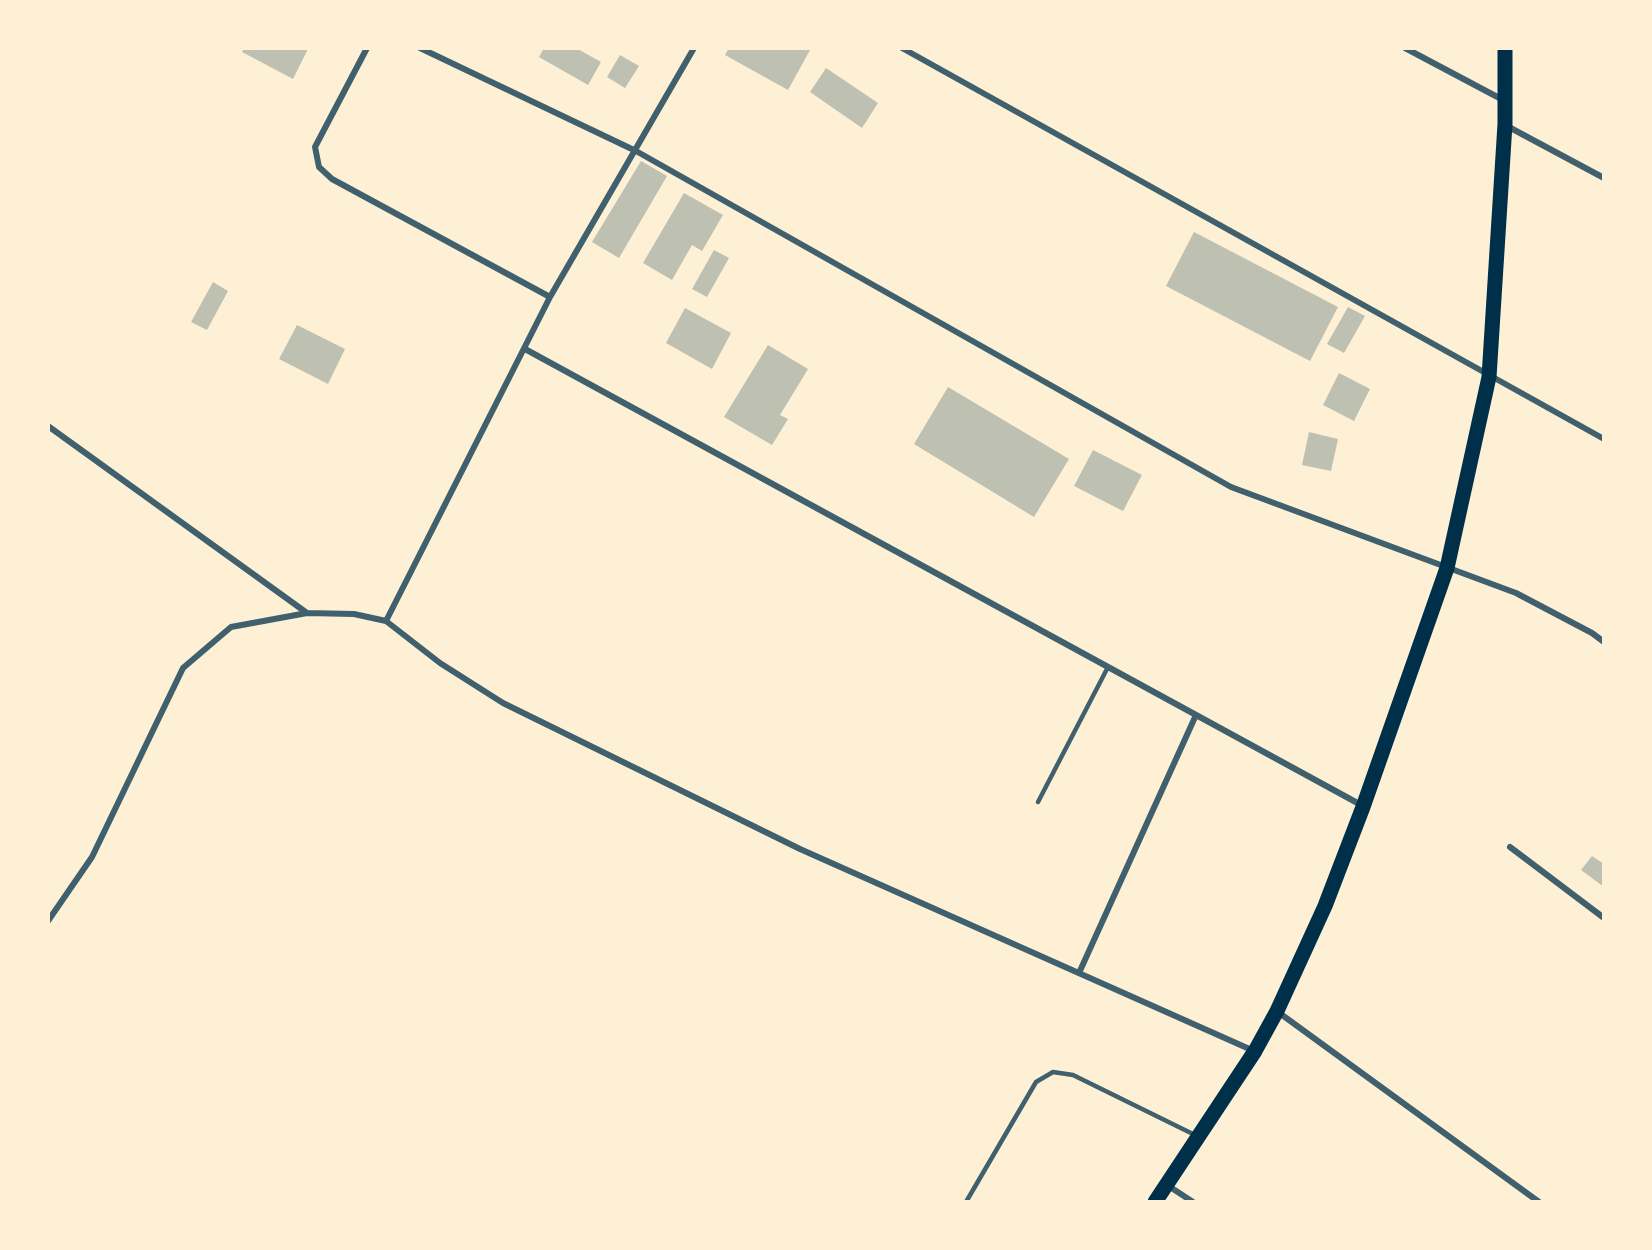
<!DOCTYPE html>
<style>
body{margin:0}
#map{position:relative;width:1652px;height:1250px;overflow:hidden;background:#fdf0d5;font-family:Lora,serif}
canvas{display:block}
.frame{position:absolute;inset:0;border:50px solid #fdf0d5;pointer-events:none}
</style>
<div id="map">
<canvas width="1652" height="1250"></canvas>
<div class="frame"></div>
</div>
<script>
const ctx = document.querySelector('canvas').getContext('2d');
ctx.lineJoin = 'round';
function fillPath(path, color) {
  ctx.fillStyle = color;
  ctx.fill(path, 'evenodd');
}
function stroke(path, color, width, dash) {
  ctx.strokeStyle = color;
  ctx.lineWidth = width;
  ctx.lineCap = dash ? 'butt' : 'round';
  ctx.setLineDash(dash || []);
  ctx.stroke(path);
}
fillPath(new Path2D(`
 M244,48h61l3,1 -15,30 -51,-27z
 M544,48h32l25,14 -13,23 -49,-28z
 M729,48h78l3,2 -22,40 -63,-35z
 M620,55l19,11 -14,22 -18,-11z
 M826,68l52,35 -16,25 -52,-36z
 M641,161l26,15 -48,82 -27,-16z
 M684,193l39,22 -21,36 -10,-6 -20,35 -29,-17z
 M1194,232l144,75 -28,54 -144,-75z
 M714,250l15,8 -22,39 -15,-8z
 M213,282l15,9 -21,39 -16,-8z
 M1348,307l17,9 -21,37 -17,-9z
 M685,308l46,25 -19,36 -46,-26z
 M297,325l48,24 -17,35 -49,-25z
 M768,345l40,24 -28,46 8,4 -16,26 -48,-28z
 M1339,373l31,16 -16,32 -31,-16z
 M948,387l121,72 -35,58 -120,-73z
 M1309,432l29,7 -7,32 -29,-6z
 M1093,450l49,25 -19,36 -49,-25z
 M1592,856l12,8v23l-23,-17z`), '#bec0b2');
stroke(new Path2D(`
 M1038,802l70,-135
 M966,1202l70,-120 17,-10 20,3 122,60`), '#3f606c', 4.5);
stroke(new Path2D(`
 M367,48l-52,99 4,20 13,12 218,118
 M420,48l216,103 595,336 285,106 76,40 12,9
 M902,48l702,391
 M1405,48l100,53
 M1505,125l99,53
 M525,349l838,457
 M48,426l259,187
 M386,621l164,-324 144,-249
 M1510,847l94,71
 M48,921l44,-64 91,-189 48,-41 76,-14 47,1 32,7 54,42 63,40 297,146 454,202
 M1079,973l117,-258
 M1278,1012l261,190
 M1167,1185l26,17`), '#3f606c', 6);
stroke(new Path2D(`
 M1155,1202l100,-151 22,-40 48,-105 38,-99 84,-239 42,-191 16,-253v-76`), '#003049', 15);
</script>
